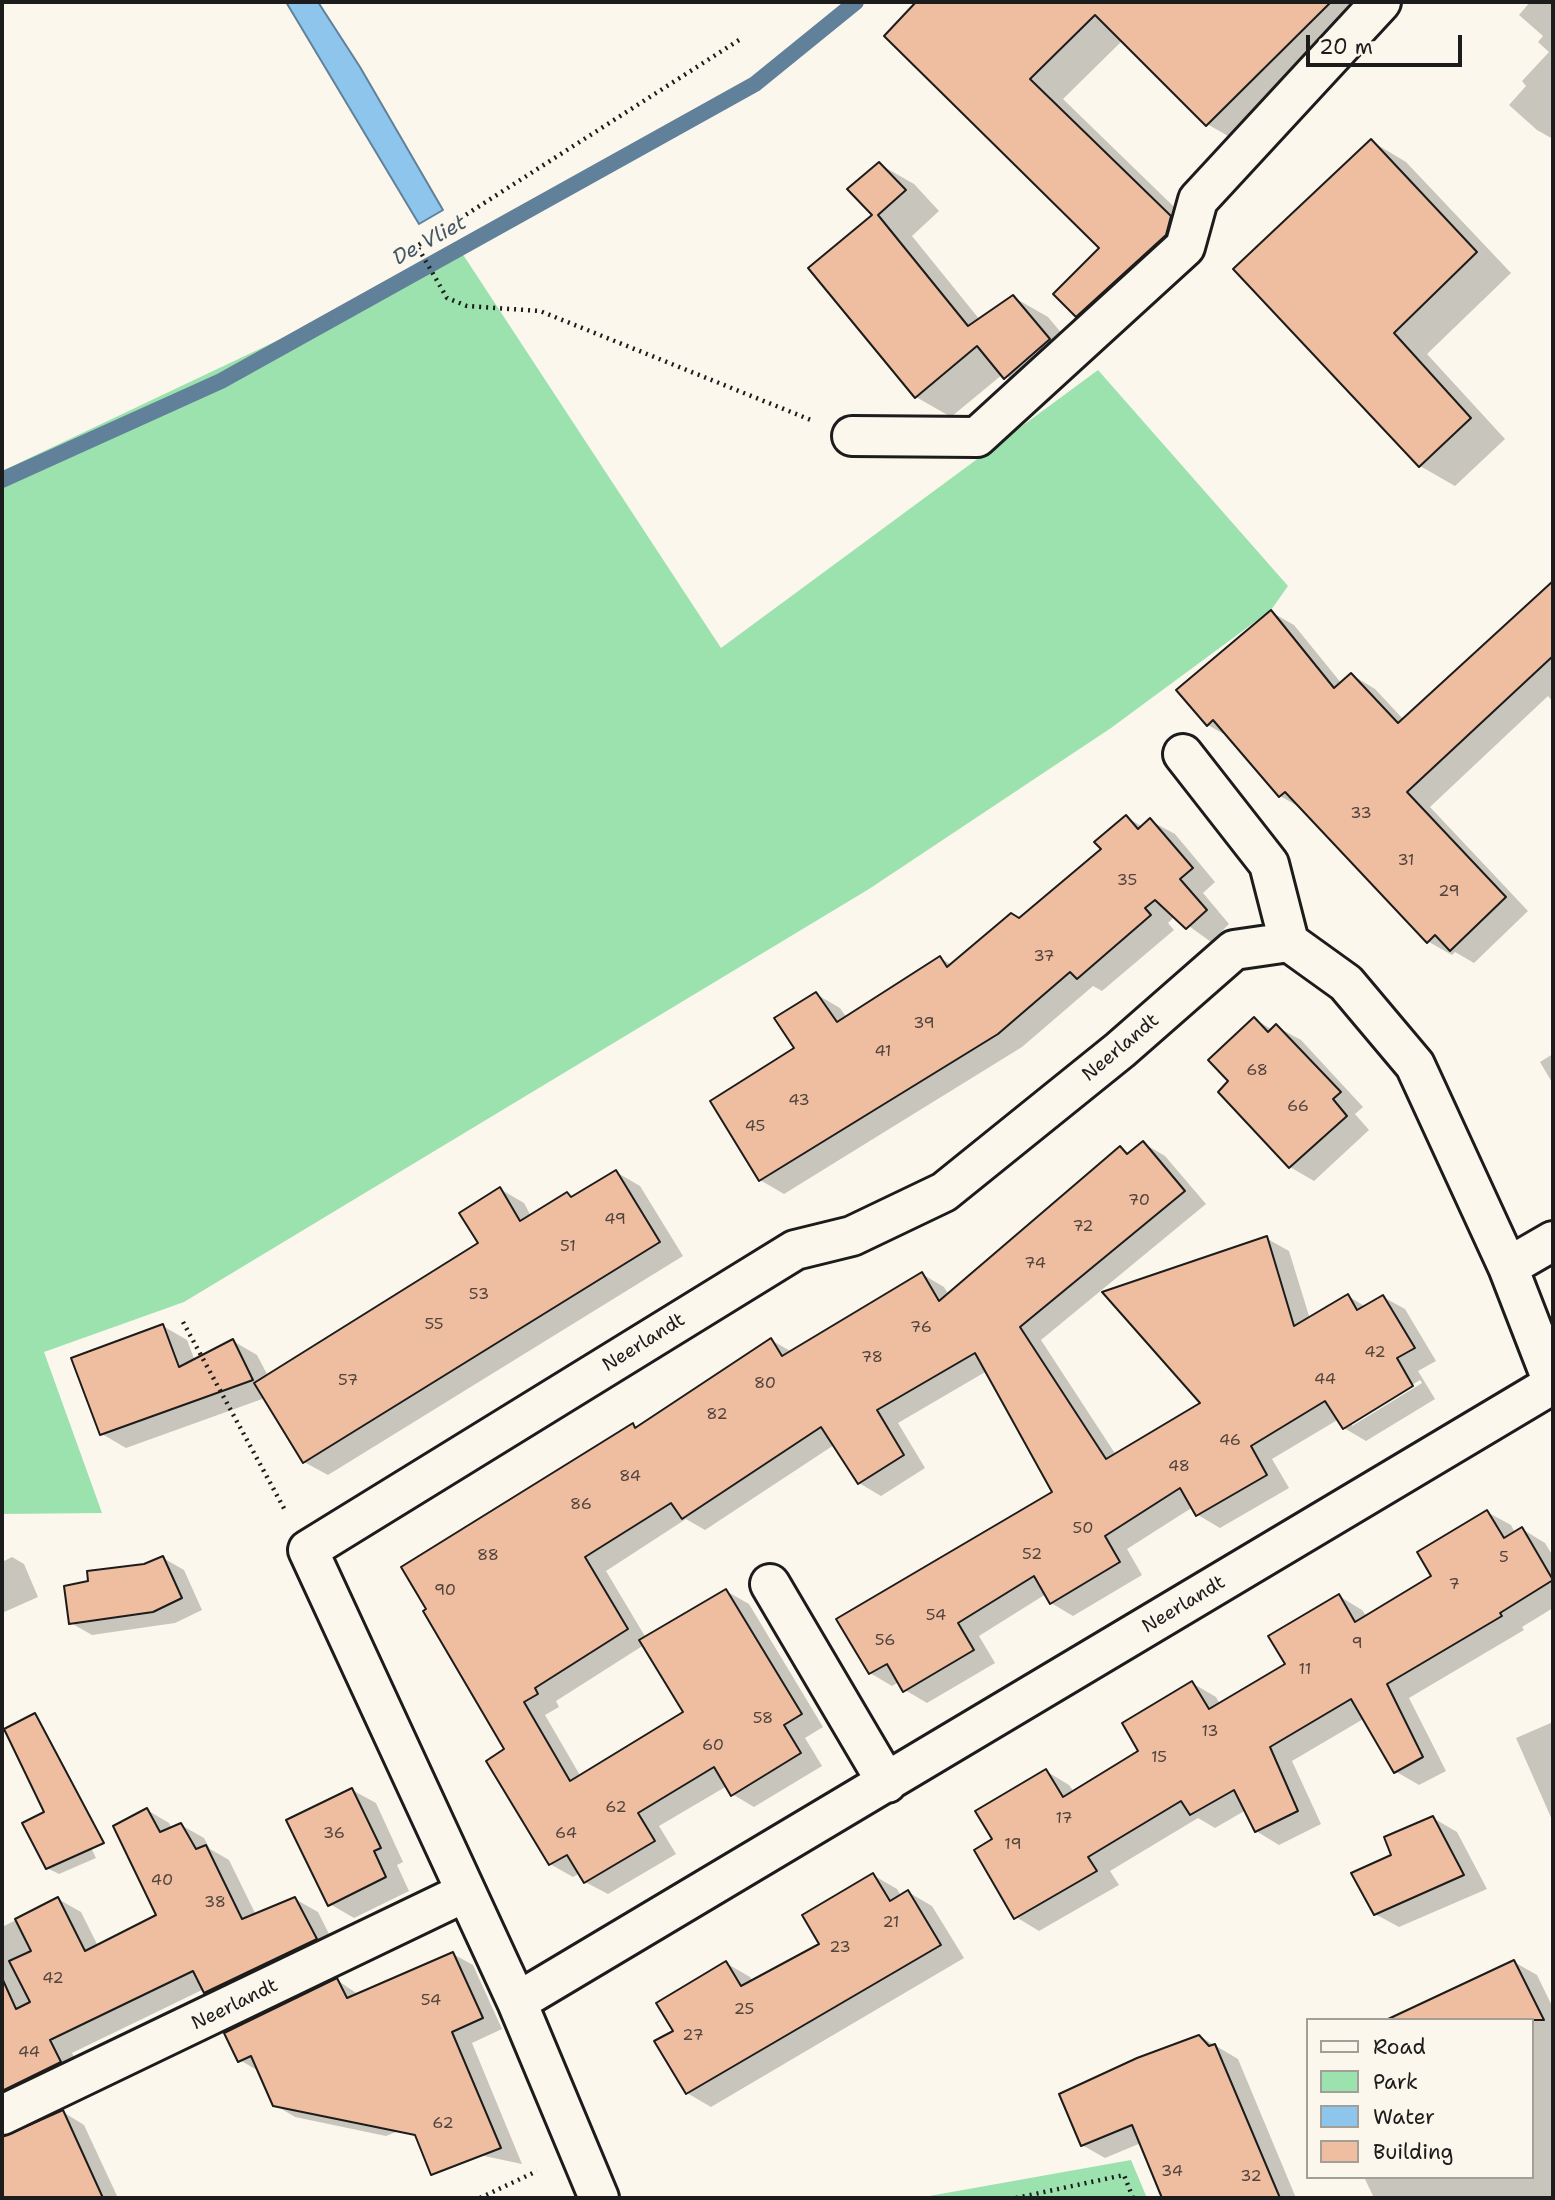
<!DOCTYPE html>
<style>
body{margin:0}
#map{position:relative;width:1555px;height:2200px;overflow:hidden;background:#fbf7ec;font-family:"Shantell Sans",sans-serif}
canvas{display:block}
.frame{position:absolute;inset:0;border:4px solid #1c1c1c;pointer-events:none}
.legend{position:absolute;left:1306px;top:2018px;width:228px;height:161px;box-sizing:border-box;background:#fbf7ec;border:2px solid #a29f99;margin:0;padding:9px 12px;list-style:none;font-size:21px;color:#1c1c1c}
.legend li{display:flex;align-items:center;gap:14px;height:35px}
.legend b{width:35px;border:2px solid #a29f99}
.scale{position:absolute;left:1306px;top:35px;width:156px;height:32px;box-sizing:border-box;border:4px solid #1c1c1c;border-top:0;padding-left:9px;font-size:21px;line-height:24px;white-space:nowrap;color:#1c1c1c;-webkit-text-stroke:5px #fbf7ec;paint-order:stroke}
</style>
<div id="map">
<canvas width="1555" height="2200"></canvas>
<div class="frame"></div>
<ul class="legend">
<li><b style="height:9px;background:#fbf7ec"></b>Road</li>
<li><b style="height:19px;background:#9ce2ae"></b>Park</li>
<li><b style="height:19px;background:#8dc5ec"></b>Water</li>
<li><b style="height:19px;background:#efbd9f"></b>Building</li>
</ul>
<div class="scale">20 m</div>
</div>
<script>
const ctx = document.querySelector('canvas').getContext('2d');
ctx.lineJoin = 'round';
function fillPath(path, color) {
  ctx.fillStyle = color;
  ctx.fill(path, 'evenodd');
}
function stroke(path, color, width, dash) {
  ctx.strokeStyle = color;
  ctx.lineWidth = width;
  ctx.lineCap = dash ? 'butt' : 'round';
  ctx.setLineDash(dash || []);
  ctx.stroke(path);
}
function drawText(font, color, halo, rows, align = 'center') {
  ctx.font = font + ' "Shantell Sans",sans-serif';
  ctx.lineWidth = 6;
  ctx.setLineDash([]);
  ctx.textBaseline = 'middle';
  ctx.strokeStyle = halo;
  ctx.fillStyle = color;
  for (const [text, x, y, turn = 0] of rows) {
    ctx.save();
    ctx.translate(x, y);
    ctx.rotate((+turn || 0) * Math.PI / 180);
    ctx.textAlign = isNaN(turn) ? turn : align;
    if (halo) ctx.strokeText(text, 0, 0);
    ctx.fillText(text, 0, 0);
    ctx.restore();
  }
}
fillPath(new Path2D(`
 M462,253l259,395 377,-278 190,216 -17,24 -160,118 -242,161 -685,413 -140,50 58,161 -100,1v-1043z
 M1131,2160l16,38h-229z`), '#9ce2ae');
const water = new Path2D(`
 M286,2h32l42,65 83,143 -24,14z`);
fillPath(water, '#8dc5ec');
stroke(water, '#608199', 2);
fillPath(new Path2D(`
 M918,2h460l-136,142 -35,-20 -84,-84 -60,59 142,138 -94,99 -34,-20 24,-68 -214,-212z
 M1530,2h23v137l-16,-9 -28,-25 17,-19 -4,-5 27,-29 -11,-10 5,-6 -24,-21z
 M1371,141l35,21 105,111 -84,81 78,85 -50,47 -35,-20 -184,-197z
 M879,164l35,20 25,27 -27,25 68,84 33,-23 35,20 36,43 -44,38 -37,-24 -52,43 -35,-20 -42,-182z
 M1550,587l3,2v113l-5,-6 -118,111 98,104 -54,52 -19,-11 -3,3 -23,-13 -126,-133 -23,-13 -51,-59 -21,-12 63,-113 23,13 48,59 10,-9 23,14 29,31z
 M1126,817l17,10 8,-6 24,13 40,48 -12,11 26,31 -18,18 -36,-26 -7,7 6,7 -72,61 -9,-5 -71,61 -238,147 -24,-14 36,-131 20,-55 24,14 7,10 93,-60 12,7 68,-45 83,-71z
 M1254,1019l19,11 4,-3 24,13 62,67 -8,7 14,16 -55,51 -24,-14 -70,-75 10,-11z
 M1553,1054v30l-13,-22z
 M1143,1143l22,13 41,48 -165,136 75,115 87,-52 63,-165 23,13 21,68 38,-23 18,11 17,-10 22,12 31,52 -18,10 17,28 -69,42 -22,-13 -5,-9 -67,40 17,29 -69,40 -22,-13 -5,-8 -66,42 15,26 -69,41 -22,-13 -5,-9 -67,42 16,27 -68,40 -22,-13 -6,-8 -7,4 -22,-13 184,-181 -67,-121 -89,52 27,45 -44,28 -22,-13 -25,-38 -129,85 -19,-11 -80,52 40,67 80,-47 23,13 74,123 -18,11 17,28 -68,41 -22,-13 -5,-8 -68,40 17,28 -68,40 -23,-12 -5,-9 -7,4 -23,-13 -43,-114 -82,-138 208,-187 4,3 134,-88 21,12 130,-78 22,13 5,8 171,-147 10,6zM1420,1380l2,3 -70,43v-4zM644,1645l41,68 -104,64 -36,-62 14,-8 -3,-6z
 M616,1172l24,14 43,70 -355,219 -24,-13 -39,-64 -139,50 -24,-14 61,-108 24,14 8,21 38,-20 24,14 11,21 212,-132 20,-55 24,14 7,13 36,-22 6,4z
 M1487,1512l24,13 4,8 7,-4 23,14 8,13v52l-31,19 2,3 -115,68 37,73 -27,14 -24,-14 -30,-53 -73,43 29,63 -42,21 -23,-14 -10,-21 -31,18 -17,-10 -88,53 9,14 -80,46 -23,-14 -22,-77 52,-69 23,14 5,7 66,-40 52,-69 24,14 4,7 67,-39 52,-69 23,14 5,7 67,-40z
 M12,1557l12,7 14,33 -36,16v-51z
 M163,1558l21,12 18,40 -27,13 -83,12 -21,-12 73,-57z
 M1553,1722v100l-37,-84z
 M352,1790l24,13 27,59 -6,3 12,26 -55,27 -24,-14z
 M147,1810l22,13 3,6 9,-4 23,13 6,11 19,11 27,55 39,-16 23,13 20,40 -110,53 -24,-16 -132,64 11,22 -81,40v-188l56,-28 23,13 17,34 60,-31z
 M74,1812l22,46 -37,16 -12,-6z
 M1433,1818l24,14 30,57 -88,38 -24,-13 18,-58z
 M873,1875l24,14 4,7 7,-4 24,14 32,52 -253,149 -24,-14 -12,-62 51,-68 24,14 3,5 68,-38z
 M453,1954l20,11 29,64 -30,14 50,121 -85,-18 -21,-12 -15,-4 -15,6 -91,-19 -20,-12 -15,-33 -20,-12 97,-80 22,15z
 M1514,1962l23,13 16,33v190h-179l-10,-21h168v-157z
 M1199,2036l39,23 58,139h-132l-23,-55 -36,15 -23,-13z
 M63,2112l21,13 34,73h-116v-21l14,-6 -14,-34 10,-1z`), '#0003');
stroke(new Path2D(`
 M2,480l219,-99 534,-297 101,-82`), '#608199', 16);
const building = new Path2D(`
 M916,2h415l-125,124 -111,-111 -65,64 141,137 -5,19 -90,82 -23,-23 46,-46 -215,-212z
 M1371,139l106,113 -83,81 77,85 -52,49 -186,-198z
 M879,162l27,28 -28,25 90,111 45,-31 37,44 -46,40 -27,-33 -62,52 -107,-130 64,-53 -25,-26z
 M1553,581v75l-146,136 99,105 -56,54 -15,-16 -8,8 -142,-151 -6,5 -66,-77 -6,6 -31,-36 95,-80 63,78 17,-15 47,50z
 M1126,815l12,14 12,-11 43,50 -13,11 27,31 -21,19 -31,-29 -10,8 6,7 -74,64 -7,-7 -72,62 -239,147 -49,-80 84,-53 -20,-30 42,-26 21,30 103,-66 7,11 64,-54 8,5 82,-69 -7,-7z
 M1254,1017l14,15 8,-8 65,68 -8,7 14,17 -58,52 -71,-76 10,-11 -20,-21z
 M1143,1141l42,50 -165,136 86,132 94,-56 -98,-111 165,-56 27,90 54,-32 9,16 26,-15 32,53 -18,10 16,28 -70,43 -18,-28 -74,45 16,29 -71,41 -16,-28 -75,48 15,26 -70,42 -16,-28 -76,47 16,27 -71,42 -16,-28 -18,10 -33,-55 216,-127 -77,-139 -98,57 27,45 -46,29 -37,-57 -139,92 -11,-16 -86,54 43,72 -93,59 3,6 -14,8 46,79 113,-69 -44,-72 87,-51 76,125 -18,11 17,28 -70,43 -17,-29 -76,46 17,28 -71,42 -17,-28 -18,10 -63,-104 18,-12 -81,-138 3,-2 -25,-42 232,-144 2,5 136,-90 11,18 140,-84 17,29 181,-155 7,8z
 M616,1170l44,72 -357,221 -49,-80 224,-140 -19,-30 41,-26 20,34 47,-29 4,5z
 M163,1324l16,43 54,-28 20,41 -153,55 -29,-77z
 M1487,1510l17,28 18,-11 31,53 -53,33 2,3 -115,68 36,73 -29,16 -43,-74 -81,48 28,64 -43,21 -21,-42 -44,25 -9,-14 -93,56 9,14 -83,48 -40,-69 18,-11 -17,-28 71,-42 17,28 75,-46 -16,-28 70,-42 17,28 76,-45 -17,-28 71,-42 16,28 76,-46 -14,-24z
 M163,1556l19,42 -29,14 -84,12 -5,-38 24,-5 -1,-10 57,-7z
 M35,1713l69,130 -58,26 -24,-46 22,-11 -40,-83z
 M352,1788l29,60 -7,3 12,26 -58,29 -42,-86z
 M147,1808l13,24 21,-9 15,26 10,-4 36,74 53,-22 22,42 -113,54 -11,-22 -143,69 11,22 -59,29v-113l14,31 14,-7 -21,-41 22,-10 -16,-32 43,-22 27,54 71,-36 -43,-89z
 M1433,1816l31,59 -90,40 -23,-42 40,-18 -7,-18z
 M873,1873l17,28 18,-11 33,55 -255,149 -32,-53 19,-10 -17,-28 70,-42 15,25 78,-42 -17,-29z
 M453,1952l30,66 -31,14 49,116 -70,27 -16,-40 -142,-29 -22,-50 -13,6 -14,-29 113,-55 10,20z
 M1514,1960l30,60h-158z
 M1199,2035l10,11 6,-2 65,154h-118l-30,-73 -51,21 -22,-52 78,-36z
 M63,2110l40,88h-101v-61z`);
fillPath(building, '#efbd9f');
stroke(building, '#1c1c1c', 2);
const minor = new Path2D(`
 M852,436l125,1 208,-190 13,-47 183,-198
 M1183,754l86,110 20,78
 M1508,1267l45,-26
 M770,1584l117,199
 M517,2002l1036,-618
 M2,2115l464,-223
 M599,2198l-82,-196 -209,-452 487,-300 57,-14 92,-44 176,-142 114,-100 55,-8 57,41 69,82 93,202 45,116`);
stroke(minor, '#1c1c1c', 44);
stroke(new Path2D(`
 M739,40l-322,206 30,52 20,8 73,5 271,109
 M183,1322l103,190
 M480,2198l57,-27
 M1016,2198l108,-23 9,23`), '#1c1c1c', 4.5, [2, 5]);
stroke(minor, '#fbf7ec', 38);
drawText('16px', '#51443d', null, [
 ["33",1361,814],
 ["31",1406,861],
 ["35",1127,881],
 ["29",1449,892],
 ["37",1044,957],
 ["39",924,1024],
 ["41",883,1052],
 ["68",1257,1071],
 ["43",799,1101],
 ["66",1298,1107],
 ["45",755,1127],
 ["70",1139,1201],
 ["49",615,1220],
 ["72",1083,1227],
 ["51",568,1247],
 ["74",1035,1264],
 ["53",479,1295],
 ["55",434,1325],
 ["76",921,1328],
 ["42",1375,1353],
 ["78",872,1358],
 ["44",1325,1380],
 ["57",348,1381],
 ["80",765,1384],
 ["82",717,1415],
 ["46",1230,1441],
 ["48",1179,1467],
 ["84",630,1477],
 ["86",581,1505],
 ["50",1083,1529],
 ["52",1032,1555],
 ["88",488,1556],
 ["5",1504,1558],
 ["7",1454,1585],
 ["90",445,1591],
 ["54",936,1616],
 ["56",885,1641],
 ["9",1357,1644],
 ["11",1305,1670],
 ["58",763,1719],
 ["13",1210,1732],
 ["60",713,1746],
 ["15",1159,1758],
 ["62",616,1808],
 ["17",1064,1819],
 ["36",334,1834],
 ["64",566,1834],
 ["19",1013,1845],
 ["40",162,1881],
 ["38",215,1903],
 ["21",891,1923],
 ["23",840,1948],
 ["42",53,1979],
 ["54",431,2001],
 ["25",744,2010],
 ["27",693,2036],
 ["44",29,2053],
 ["62",443,2124],
 ["34",1172,2172],
 ["32",1251,2177]
]);
drawText('19px', '#1c1c1c', '#fbf7ec', [
 ["Neerlandt",1121,1048,-40],
 ["Neerlandt",644,1343,-32],
 ["Neerlandt",1184,1605,-31],
 ["Neerlandt",235,2005,-26]
]);
drawText('italic 21px', '#445765', '#fbf7ec', [
 ["De Vliet",430,241,-29]
]);
</script>
